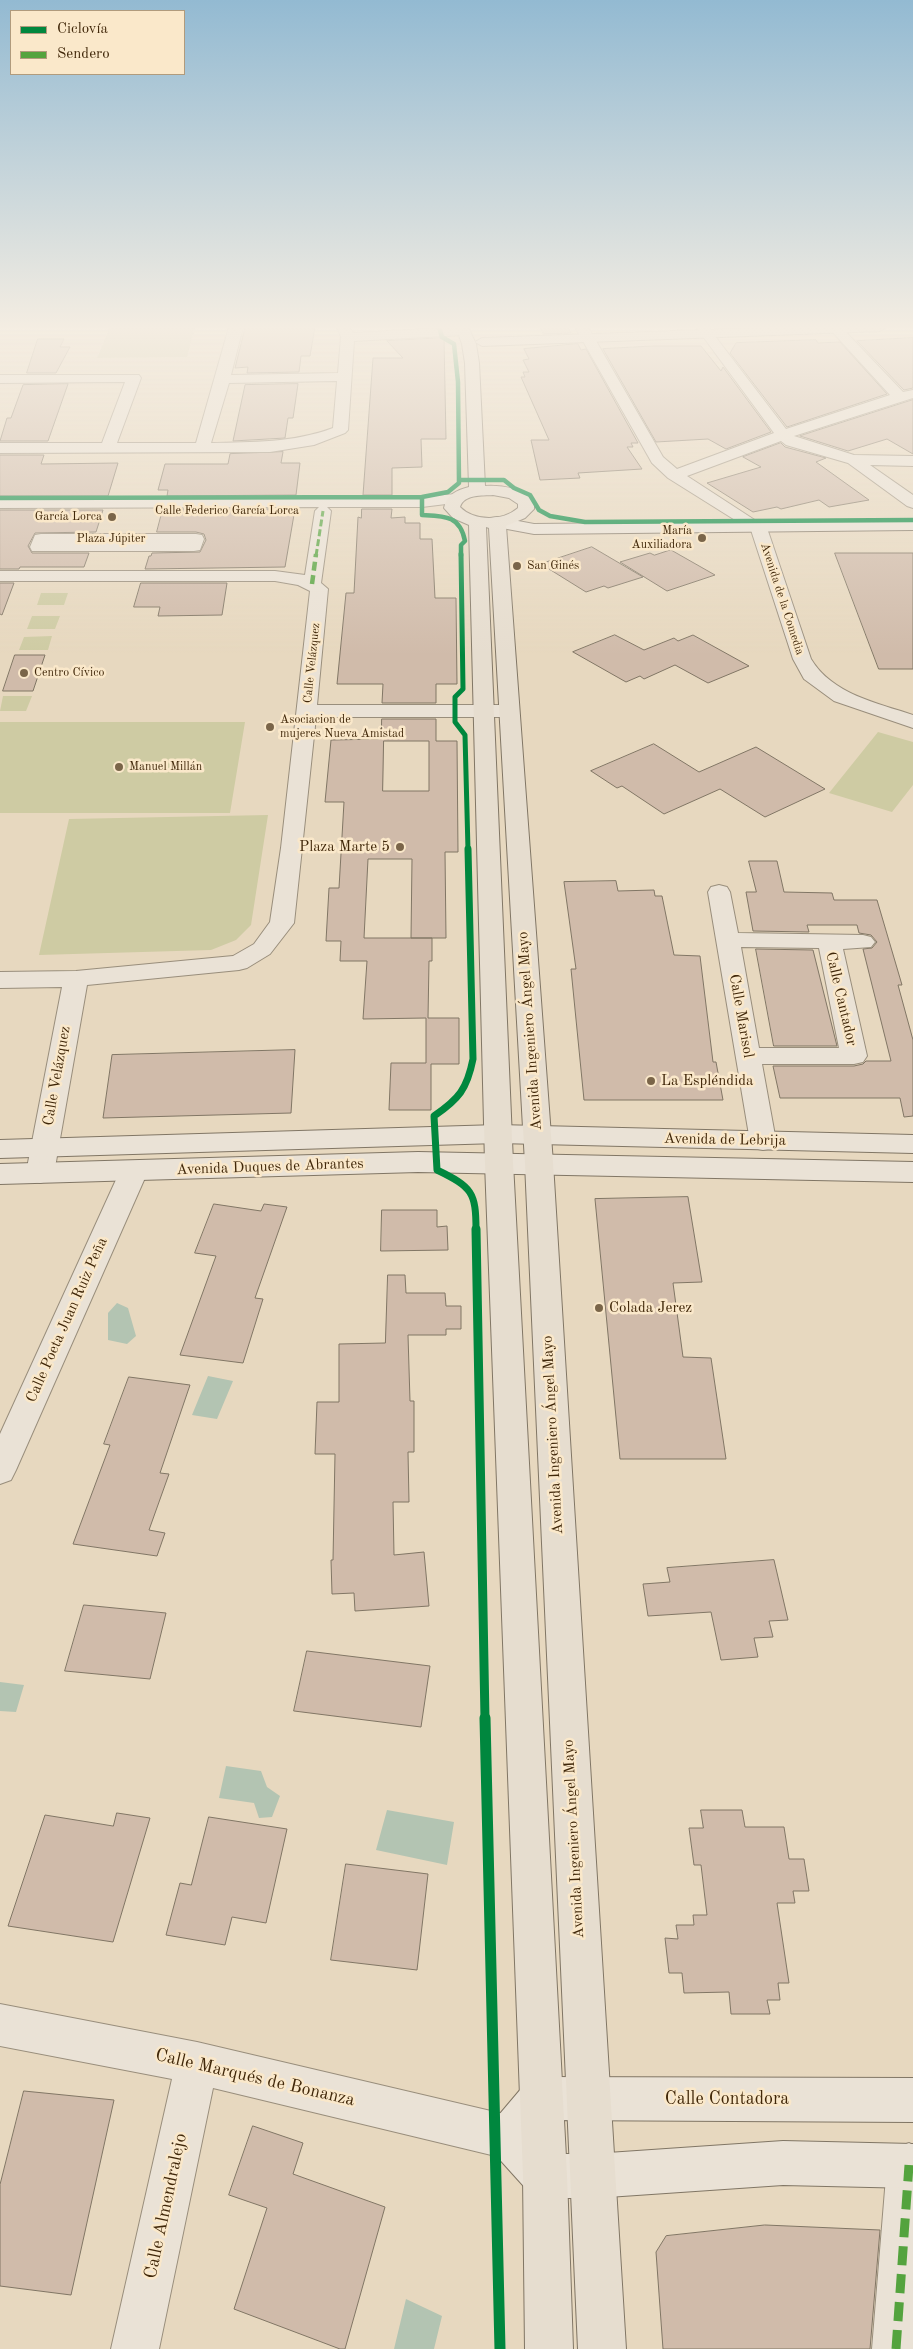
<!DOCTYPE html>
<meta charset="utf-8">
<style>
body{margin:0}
#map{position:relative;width:913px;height:2349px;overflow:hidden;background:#e7d8bf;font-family:"Old Standard TT",serif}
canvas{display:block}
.legend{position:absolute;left:10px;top:10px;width:175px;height:65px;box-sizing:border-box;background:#fae8ca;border:1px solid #b09b7d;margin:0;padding:6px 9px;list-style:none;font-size:15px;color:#402709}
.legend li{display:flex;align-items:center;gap:10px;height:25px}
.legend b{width:25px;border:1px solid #b09b7d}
</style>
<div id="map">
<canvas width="913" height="2349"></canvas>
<ul class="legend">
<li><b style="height:6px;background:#00873e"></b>Ciclovía</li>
<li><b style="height:6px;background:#54a33e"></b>Sendero</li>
</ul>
</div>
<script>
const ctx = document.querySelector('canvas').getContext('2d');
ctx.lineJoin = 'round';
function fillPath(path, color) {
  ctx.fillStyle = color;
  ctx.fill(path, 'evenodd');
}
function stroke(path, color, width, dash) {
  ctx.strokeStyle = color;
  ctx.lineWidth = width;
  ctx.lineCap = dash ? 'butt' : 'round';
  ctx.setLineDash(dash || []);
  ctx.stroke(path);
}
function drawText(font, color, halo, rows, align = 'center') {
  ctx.font = font + ' "Old Standard TT",serif';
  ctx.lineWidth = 5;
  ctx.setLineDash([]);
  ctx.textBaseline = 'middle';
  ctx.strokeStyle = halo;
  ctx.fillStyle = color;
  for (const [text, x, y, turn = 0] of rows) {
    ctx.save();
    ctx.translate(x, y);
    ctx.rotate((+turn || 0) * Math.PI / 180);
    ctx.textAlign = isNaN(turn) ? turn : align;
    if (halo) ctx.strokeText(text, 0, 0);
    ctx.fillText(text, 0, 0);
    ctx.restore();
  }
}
fillPath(new Path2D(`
 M110,327h85l-8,30 -90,1z
 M41,593h27l-4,12h-27z
 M32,616h28l-5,13h-28z
 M52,636l-4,14h-29l5,-13z
 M3,696h29l-6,15h-26z
 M0,722h245l-15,91h-230z
 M878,732l35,10v43l-21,27 -63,-19z
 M268,815l-17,110 -15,15 -25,10 -172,5 30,-136z`), '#cecba3');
fillPath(new Path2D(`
 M117,1303l11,5 8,28 -9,8 -19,-4v-27z
 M208,1376l25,5 -16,38 -25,-4z
 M0,1682l24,3 -8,27 -16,-1z
 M226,1766l35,5 6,16 13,9 -8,21 -13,1 -5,-15 -35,-5z
 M387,1810l67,12 -7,43 -71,-15z
 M406,2299l36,17 -8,33h-40z`), '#b3c4b2');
const building = new Path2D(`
 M315,327l-5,29h-9l-2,16 -52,1 1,-6 -13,1 10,-40z
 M540,327h28l3,6 -27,1z
 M444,338l2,101h-25l1,28 -30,1v27h-29l10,-137h30l-16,-17z
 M913,338v50l-9,2 -47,-49z
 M38,339h26l-4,8h10l-14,26h-29z
 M816,340l2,3 22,-1 47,52 -100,33 -57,-74 6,-10z
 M578,344l3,6 5,-1 52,94h-7l2,4h-6l15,22 -64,4 2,5 -40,2 -9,-40h18l-28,-63h4l-2,-5h6l-6,-12 6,-1 -5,-10z
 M653,346h48l20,25 2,-4 48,65 -45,17 -18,-10 -52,3 -53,-93z
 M68,384l-20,57h-48l7,-23h4l12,-33z
 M298,384l-5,34h-5l-3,20 -52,3 12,-56z
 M913,400v54l-26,-15 -39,12 -48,-15z
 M781,443l4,4 41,11 -10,4 53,38 -40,7 -10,-7 -38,9 -4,-2 -24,5 -46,-29 54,-16 -18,-10z
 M283,452l-2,11h19l-4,32 -129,1 1,-6h-10l7,-26h63l2,-10z
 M0,455h44l-3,9 77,-1 -10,33h-108z
 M163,509h132l-10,58 -140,2 4,-13h2l1,-3 48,-1 6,-12 -2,-6 -8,-2h-39z
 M362,509h30l-1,9 14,-1v6h15v16h12l3,59h21l1,86h-21v19h-54l1,-19h-46l9,-91h8l4,-76 3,1z
 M0,510h103l-7,22 -61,1 -7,13 4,7h57l-5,14h-64l-1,2h-19z
 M592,547l51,30 -35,11 -4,-2 -18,6 -45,-28z
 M671,550l44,25 -48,16 -47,-29 30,-9 4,2z
 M835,553h78v116h-34z
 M0,583h14l-12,32 -2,-1z
 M141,583h86l-5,32 -64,1 2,-9h-26z
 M615,635l29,15 30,-12 4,3 15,-6 56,31 -41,17 -33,-18 -31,14 -4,-3 -14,6 -53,-30z
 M15,655h30l-12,36h-30z
 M382,719h54v22h21l1,111h-13l1,86h-35l1,-79h-44l-4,79h68v23h-3l-1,57h31v46h-28v46h-42l2,-47h35v-45l-63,1 4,-58h-27l1,-20h-15l3,-53h10l5,-86h-19l6,-62 50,-1zM384,741h45v50h-46z
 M654,744l45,28 57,-25 69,42 -60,28 -45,-28 -56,25 -42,-28 -5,2 -26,-17z
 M749,861h28l7,31 48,1 2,7h43l25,85h-4l15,55v76l-9,1 -4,-19h-120l-7,-32h81l9,-2 3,-3h25l-28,-112 9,-1 5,-6 -6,-7 -12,-2 -2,-8h-50l2,7 -56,-1 -7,-39h10z
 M616,881l2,10 36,-1 1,6h7l12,59 26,1 13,106h3l7,38h-139l-13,-131h5l-12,-87z
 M756,949l57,1 24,96h-63z
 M295,1050l-4,63 -188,5 9,-63z
 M688,1197l14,85 -29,1 10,74 28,1 15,101h-106l-25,-260z
 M214,1204l47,7 3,-7 23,3 -32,91 8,1 -20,64 -63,-8 36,-99 -21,-3z
 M382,1210h55v17l10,-1 1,24 -67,1z
 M388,1275h17l1,18h39l1,13h15v23h-15v6h-38l2,66h4v51h-6l1,50h-16l1,53 30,-3 5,54 -74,5 -1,-18 -22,1 -1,-34h2l2,-106h-20l2,-52h22v-58l46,-1z
 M129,1377l61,8 -30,88 9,1 -20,56 16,3 -8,23 -84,-12 37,-99 -6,-1z
 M774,1560l14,60 -19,1 4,16 -19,1 4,19 -37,3 -10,-48 -63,4 -5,-32 27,-2 -3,-14z
 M84,1605l82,8 -16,66 -85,-8z
 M307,1651l123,15 -9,61 -127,-16z
 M701,1810h41l3,17h39l5,32h15l5,32h-16l2,12h-18l12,80h-11l2,17h-13l3,14h-39l-2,-22 -45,1 -2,-20h-13l-4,-35 13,1 -2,-14h18l-1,-10h14l-6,-50h-7l-5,-37h14z
 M117,1813l33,5 -37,124 -105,-16 37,-111 68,11z
 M209,1817l78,12 -21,94 -34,-6 -7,28 -59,-10 14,-52 11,2z
 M346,1864l82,10 -11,96 -86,-10z
 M24,2091l90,9 -43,195 -71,-9v-101z
 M253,2126l50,17 -10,31 92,33 -40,142h-5l-106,-40 33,-101 -38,-13z
 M765,2225l115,5 -10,119h-207l-7,-97 10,-16z`);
fillPath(building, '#d0bbaa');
stroke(building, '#817665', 1);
const street = new Path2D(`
 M229,327h14l-12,48 107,-2 3,-36 -4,-10h12l4,6 111,-6 7,4 -7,4 -110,6 -6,89 -3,3 -31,12 -44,7 -270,1v-10h102l23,-61 -125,1v-8h139l2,3 -24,65h79zM337,381l-4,47c-40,15 -80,14 -122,15l18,-60z
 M575,327h13l75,130 14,12 97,-36 -78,-106h12l78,102 104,-34 -62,-68h13l62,65 10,-2v8l-119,38 60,19 59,1v10l-43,-1 43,30v13l-6,-2 -59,-43 -62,-18 -5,-4 -94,35 80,52 44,131c21,35 66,44 102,56v13l-79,-27 -30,-22 -11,-20 -42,-129 -83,-52 -16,-15z
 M456,494l6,2 2,3 -2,3 -40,5h-95l4,4 -10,72 7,6 -11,116h192l7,2 3,4 -3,4 -7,2h-193l-22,206 -24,31 -23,14 -8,2 -152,15 -33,188 -4,7 -10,3 -10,-3 -4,-7 36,-186 -62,1v-16l76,-1 157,-15 21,-12 16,-22 11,-74 29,-257 -12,-6 -23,-4h-275v-10h275l30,4 10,-64 4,-4 -319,1v-10l422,-1z
 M41,534h155l6,1 2,4 -4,11 -6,1h-162l-2,-4 5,-12z
 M719,885l8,2 3,5 8,41 125,2 8,2 4,5 -4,5 -28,2 24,107 -4,6 -9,2h-92l14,77 -3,7 -10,2 -10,-2 -3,-7 -42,-249 3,-5zM741,947l78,1 20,100h-80z
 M134,1161l10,3 4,7 -132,299 -5,10 -11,4v-50l120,-263 4,-7z
 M0,2004l197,38 311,73 15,7 7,15 -7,15 -15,7 -295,-71 -54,261h-48l61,-270 -172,-33z
 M909,2143l4,2v204h-41l15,-184 6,-16z`);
const secondary = new Path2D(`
 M787,327h100l-7,4 -398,15 -7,-4 7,-4z
 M497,517l37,7 379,-4v10l-379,4 -43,-8 -2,-4 2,-4z
 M498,1125l415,10v18l-415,-10 -498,15v-18z
 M418,1152l495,10v20l-495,-10 -418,12v-20z
 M541,2077l372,1v44l-362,-2 -14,16 17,18h39l190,-13 130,3v44l-130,-3 -190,13h-48l-16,-6 -36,-40 -7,-15 7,-15 33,-39z`);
const primary = new Path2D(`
 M456,327h12l8,17 3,19 6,123c16,-1 39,2 49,16v7l-9,9 -19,8 47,637 73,1186h-48l-53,-1186 -36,-635 -3,-1 27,636 54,1013 6,173h-48l-2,-173 -38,-1013 -16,-638 -16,-7 -9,-10c2,-13 13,-18 25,-21l-4,-124 -3,-19zM493,495l16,3 9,6v4c-15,13 -43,14 -58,-1 4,-13 22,-11 33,-12z`);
stroke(street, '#998e7c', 2);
stroke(secondary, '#817665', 2);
stroke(primary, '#817665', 2);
fillPath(street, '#eae2d6');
fillPath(secondary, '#eae2d6');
fillPath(primary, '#e6ddcf');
stroke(new Path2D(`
 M316,556l7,-45`), '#54a33e', 3, [7, 3]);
stroke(new Path2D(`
 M312,584l4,-30`), '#54a33e', 4.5, [9, 4.5]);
stroke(new Path2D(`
 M896,2349l13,-184`), '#54a33e', 9, [19, 9]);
stroke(new Path2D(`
 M439,327l3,10 12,7 4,38 1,101 -11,9 -26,5v18c22,1 38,0 43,26l-4,4v11
 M459,480h45l10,8 16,7 9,15 11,6 35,6 328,-2
 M0,498l422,-1`), '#00873e', 4.5);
stroke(new Path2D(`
 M461,554l2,135 -8,8v25l10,13 3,115`), '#00873e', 5);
stroke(new Path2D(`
 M468,849l5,210c-6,30 -14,40 -39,57l3,54c35,17 39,22 39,60`), '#00873e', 7);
stroke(new Path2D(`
 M476,1229l9,490`), '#00873e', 9);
stroke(new Path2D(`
 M485,1718l15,631`), '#00873e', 11);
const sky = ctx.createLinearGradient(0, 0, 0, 655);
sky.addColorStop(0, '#93bad2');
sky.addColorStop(0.5, '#f4ede2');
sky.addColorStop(1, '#f4ede200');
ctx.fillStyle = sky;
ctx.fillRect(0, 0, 913, 655);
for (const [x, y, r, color] of [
 [112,517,5,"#7a6549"],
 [702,538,5,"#7a6549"],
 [517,566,5,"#7a6549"],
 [24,673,5,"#7a6549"],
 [270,727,5,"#7a6549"],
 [119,767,5,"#7a6549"],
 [400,847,5,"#7a6549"],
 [651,1081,5,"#7a6549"],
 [599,1308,5,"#7a6549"]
]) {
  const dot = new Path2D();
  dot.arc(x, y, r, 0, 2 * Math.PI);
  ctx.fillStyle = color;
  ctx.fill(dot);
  stroke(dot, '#fae8ca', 2);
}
drawText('12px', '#402709', '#fae8ca', [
 ["Calle Federico García Lorca",227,511],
 ["Plaza Júpiter",111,539],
 ["Avenida de la Comedia",782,599,72],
 ["Calle Velázquez",312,663,-84]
]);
drawText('12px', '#402709', '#fae8ca', [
 ["García Lorca",102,517,"right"],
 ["María",692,531,"right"],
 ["Auxiliadora",692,545,"right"],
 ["San Ginés",527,566],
 ["Centro Cívico",34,673],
 ["Asociacion de",280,720],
 ["mujeres Nueva Amistad",280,734],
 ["Manuel Millán",129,767]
], 'left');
drawText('15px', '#402709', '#fae8ca', [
 ["Plaza Marte 5",390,847,"right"],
 ["La Espléndida",661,1081],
 ["Colada Jerez",609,1308]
], 'left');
drawText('15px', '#402709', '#fae8ca', [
 ["Calle Cantador",841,999,77],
 ["Calle Marisol",741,1016,80],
 ["Avenida Ingeniero Ángel Mayo",530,1031,-94],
 ["Calle Velázquez",57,1076,-80],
 ["Avenida de Lebrija",725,1140,1],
 ["Avenida Duques de Abrantes",270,1167,-2],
 ["Calle Poeta Juan Ruiz Peña",67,1320,-66],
 ["Avenida Ingeniero Ángel Mayo",553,1435,-93],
 ["Avenida Ingeniero Ángel Mayo",574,1839,-93]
]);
drawText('18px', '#402709', '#fae8ca', [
 ["Calle Marqués de Bonanza",255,2078,13],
 ["Calle Contadora",727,2099],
 ["Calle Almendralejo",166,2206,-78]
]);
</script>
